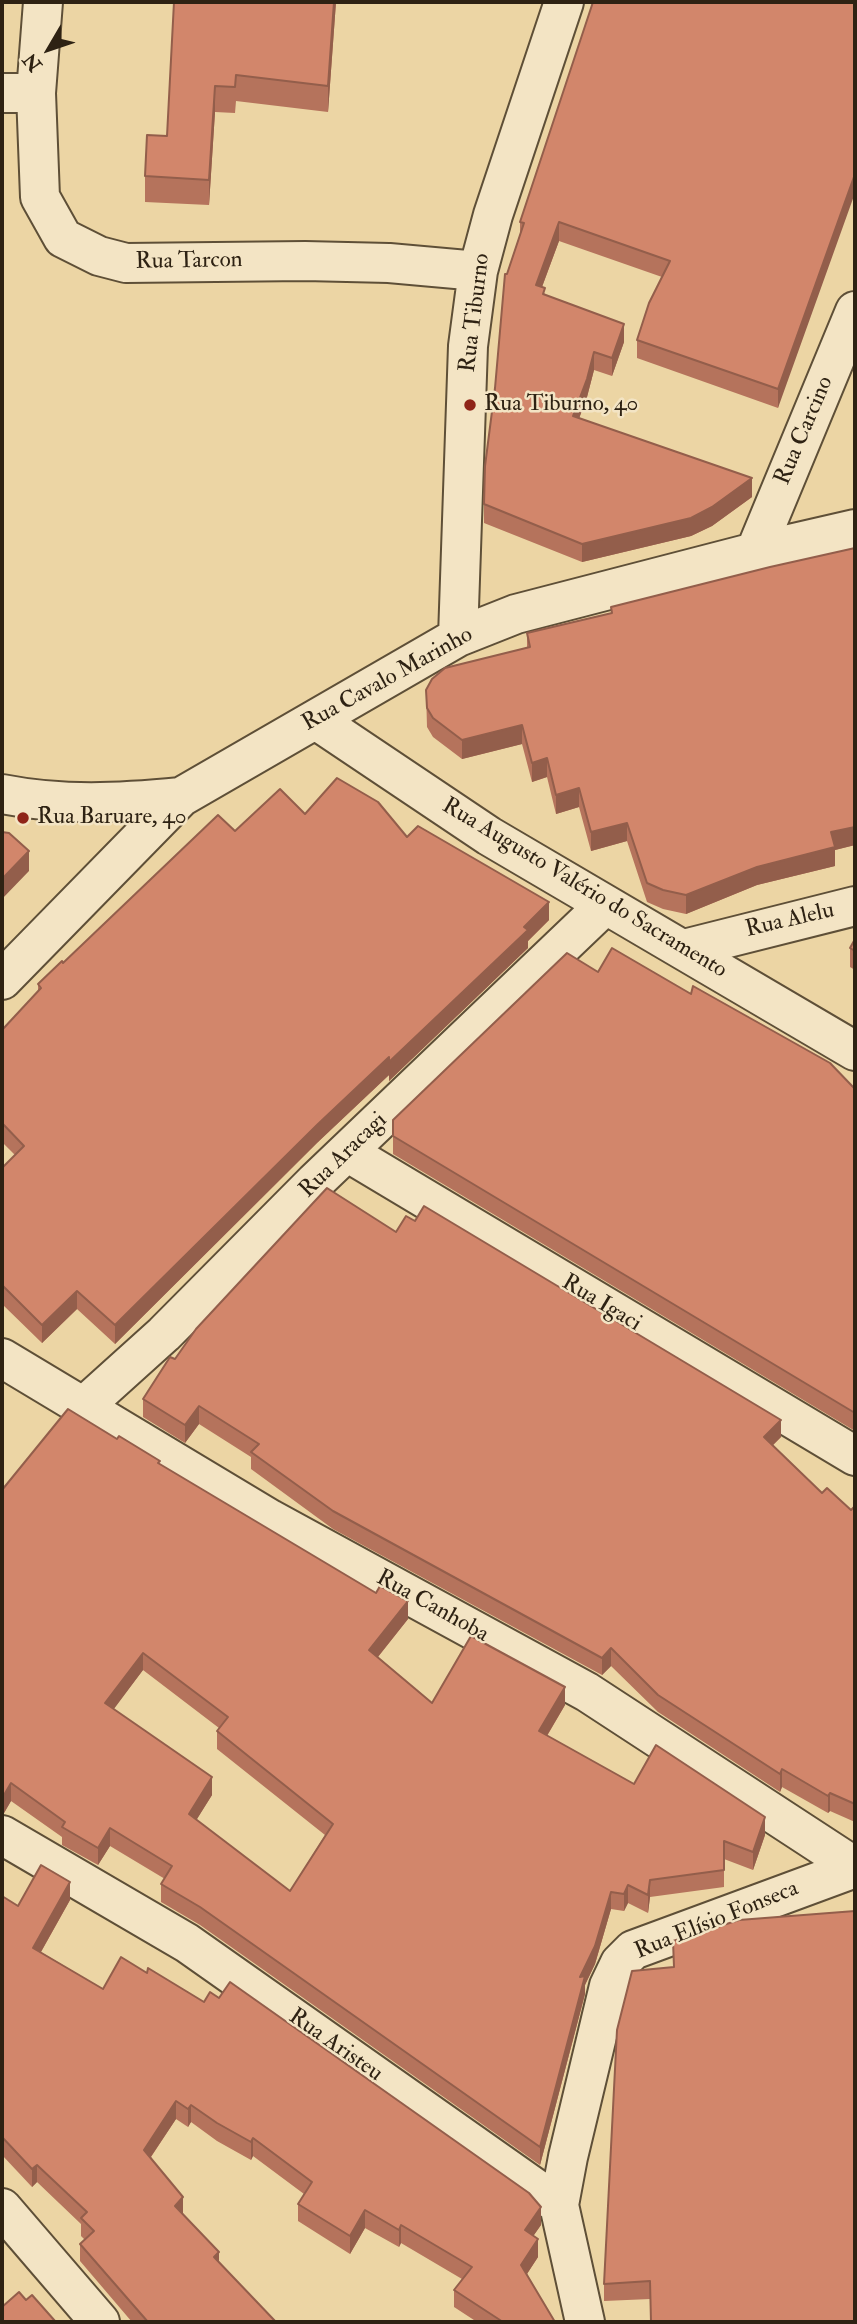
<!DOCTYPE html>
<meta charset="utf-8">
<style>
body{margin:0}
#map{position:relative;width:857px;height:2324px;overflow:hidden;background:#ecd5a4;font-family:"IM FELL Double Pica",serif}
canvas{display:block}
.frame{position:absolute;inset:0;border:4px solid #2e2213;pointer-events:none}
.north{position:absolute;left:14px;top:14px;width:70px;height:70px;-webkit-text-stroke:5px #f3e4c4;paint-order:stroke;rotate:231deg;font-size:19px;font-weight:700;line-height:28px;text-align:center;color:#2e2213}
.north::after{content:'';display:block;margin:auto;width:24px;height:32px;background:#2e2213;clip-path:polygon(50% 0,100% 100%,50% 72%,0 100%)}
</style>
<div id="map">
<canvas width="857" height="2324"></canvas>
<div class="frame"></div>
<div class="north">N</div>
</div>
<script>
const ctx = document.querySelector('canvas').getContext('2d');
ctx.lineJoin = 'round';
function stroke(path, color, width, dash) {
  ctx.strokeStyle = color;
  ctx.lineWidth = width;
  ctx.lineCap = dash ? 'butt' : 'round';
  ctx.setLineDash(dash || []);
  ctx.stroke(path);
}
function fillPath(path, color) {
  ctx.fillStyle = color;
  ctx.fill(path, 'evenodd');
}
function drawText(font, color, halo, rows, align = 'center') {
  ctx.font = font + ' "IM FELL Double Pica",serif';
  ctx.lineWidth = 5;
  ctx.setLineDash([]);
  ctx.textBaseline = 'middle';
  ctx.strokeStyle = halo;
  ctx.fillStyle = color;
  for (const [text, x, y, turn = 0] of rows) {
    ctx.save();
    ctx.translate(x, y);
    ctx.rotate((+turn || 0) * Math.PI / 180);
    ctx.textAlign = isNaN(turn) ? turn : align;
    if (halo) ctx.strokeText(text, 0, 0);
    ctx.fillText(text, 0, 0);
    ctx.restore();
  }
}
const street = new Path2D(`
 M43,2l-7,91 4,104 23,41 36,18 27,7 179,-2 84,2 89,8
 M2,93h34
 M755,552l100,-241
 M458,637l10,-291 10,-75 15,-56 71,-213
 M316,720l173,116 366,215
 M2,794c61,12 117,9 179,3
 M684,949l171,-43
 M2,980l179,-183 277,-160 58,-23 239,-62 100,-23
 M347,1152l508,304
 M2,1358l268,161 317,173 268,175
 M83,1407l81,-73 151,-152 290,-277
 M2,1835l185,108 372,262 26,117
 M559,2205l9,-48 41,-171 11,-23 13,-13 222,-82
 M2,2208l98,114`);
stroke(street, '#5e4f37', 42);
stroke(street, '#f3e4c4', 38);
fillPath(new Path2D(`
 M174,2h162l-8,110 -92,-11 -1,12 -20,-1 -6,93 -64,-3v-26l22,-40z
 M855,2l-77,406 -141,-50v-18l25,-63 -103,-36 -17,46 3,8 79,47 -12,34 -18,-6 -7,27 -8,21 173,79 -40,29 -21,10 -109,26 -98,-39v-19l23,-230 13,-39v-13z
 M855,548v297l-20,5v16l-78,19 -71,29 -23,-5 -16,-7 -20,-61 -36,10 -12,-44 -23,7 -9,-37 -15,5 -10,-38 -60,15 -29,-22 -6,-10 -1,-37 101,-42v-15l84,-20v-6z
 M305,814l102,23 142,83 -21,21v7l-139,133v-6l-71,67 -203,202 -38,-35 -35,34 -40,-39v-136l13,-13 -13,-13v-112l36,-39v-7l25,-21 172,-132z
 M855,939v31l-5,-3v-19z
 M598,972l257,117v342l-462,-277v-34z
 M396,1232l385,205 -8,8 49,48 29,17 4,-4v316l-25,-11 -2,2 -46,-26 -2,5 -122,-80 -47,-46 -9,9 -269,-146 -82,-60v-12l-52,-33 -14,19 -42,-26v-18l32,-40z
 M160,1464l248,155 -30,38 54,46 133,2 -18,31 87,48 131,51 -12,35 -29,-11v28l-74,10 -2,16 -20,-10 -4,8 -13,-2 -16,55 -10,21v9l-45,171 -340,-240 -39,-23v-18l4,-5 -55,-33 -12,19 -36,-20v-8l-51,-36 -7,12 -2,-1v-322zM143,1670l76,58 -2,3v18l108,86 -35,56 -94,-71 16,-25 -99,-86z
 M2,1896l16,10 52,-6 -29,52 62,37 438,236 -8,11 5,21 -11,17 28,48h-78l-23,-15v-17l8,-11 -61,-36 -2,4 -34,-19 -15,26 -52,-33v-17l6,-10 -51,-38 -2,4 -34,-19 -26,-19 -3,5 -12,-8 -25,38 32,57 36,48 57,60h-144l-52,-61v-17l5,-4 -4,-4v-12l-44,-42 -5,5 -30,-32z
 M739,1920l-89,379 -46,2v-17z`), '#b5735c');
fillPath(new Path2D(`
 M334,2h2l-8,110v-26z
 M215,86v26l-6,93v-25z
 M855,174v19l-77,215v-19z
 M559,222v19l-23,62v-18z
 M624,324v18l-12,34v-18z
 M594,352v18l-7,27 -14,38v-19z
 M752,478v19l-40,29 -21,10 -109,26v-18z
 M522,725v19l-60,15v-19z
 M547,758v19l-15,5v-19z
 M579,788v19l-23,7v-19z
 M627,823v18l-36,10v-19z
 M855,827v18l-20,5v16l-78,19 -71,29v-19l145,-63z
 M29,851v20l-27,28v-20z
 M549,902v18l-21,21v7l-139,133v-19z
 M389,1057v18l-71,67 -203,202v-19l203,-201z
 M77,1291v18l-35,34v-18z
 M199,1406v18l-14,19v-18z
 M781,1420v17l-17,17v-17z
 M408,1601v18l-39,49v-18z
 M611,1648v18l-9,9v-17z
 M143,1653v17l-38,51v-18z
 M565,1687v18l-26,44v-18z
 M782,1769v18l-2,5v-18z
 M212,1777v18l-23,37v-18z
 M11,1783v18l-7,12v-18z
 M830,1793v18l-2,2v-17z
 M765,1817v18l-12,35v-18z
 M110,1828v18l-12,19v-17z
 M650,1880v17l-2,16v-18z
 M70,1882v18l-37,66v-18z
 M628,1885v18l-4,8v-17z
 M611,1892v17l-16,55 -10,21v9l-45,171v-18l40,-170z
 M176,2101v18l-32,48v-17z
 M191,2105v17l-3,5v-18z
 M253,2138v18l-2,4v-18z
 M37,2165v17l-5,5v-18z
 M183,2197v17l-8,-8z
 M541,2207v18l-16,23v-18z
 M365,2210v18l-15,26v-18z
 M401,2225v18l-2,4v-17z
 M538,2239v18l-17,26v-18z
 M219,2252v17l-5,-12z`), '#935e4b');
const building = new Path2D(`
 M174,2h160l-6,84 -92,-11 -1,12 -20,-1 -6,94 -64,-4 2,-41 20,1z
 M593,2h262v172l-77,215 -141,-49 12,-37 21,-42 -111,-39 -23,63 9,3 -2,6 81,30 -12,34 -18,-6 -7,27 -14,37 179,62 -40,29 -21,11 -109,26 -98,-40 1,-38 10,-78 10,-114h2l17,-51 -4,-1z
 M855,548v279l-24,5 4,15 -78,20 -71,28 -23,-5 -16,-7 -20,-60 -36,9 -12,-44 -23,7 -9,-37 -15,5 -10,-38 -60,15 -29,-22 -6,-10 -1,-18 6,-11 13,-11 85,-21 -3,-14 85,-20 -1,-6 159,-40z
 M337,778l41,24 29,35 11,-11 131,76 -25,25 4,3 -139,132v-5l-71,67 -203,201 -38,-34 -35,34 -40,-40v-117l22,-22 -22,-23v-93l39,-42 -3,-4 24,-23 1,2 155,-148 17,16 45,-42 25,25z
 M2,832l7,1 20,18 -27,28z
 M855,939v12l-5,-3z
 M612,948l79,46 2,-8 137,77 25,26v324l-462,-277v-16l174,-167 31,19z
 M327,1188l69,44 10,-16 9,5 9,-15 357,214 -17,17 58,56 5,-5 24,22 4,-4v298l-25,-11 -2,3 -46,-27 -2,5 -122,-79 -47,-47 -9,10 -269,-147 -82,-59 8,-8 -60,-38 -14,19 -42,-26 27,-42 5,2 21,-30z
 M68,1409l49,30 2,-3 41,25 -2,2 218,130 4,-7 28,15 -39,49 63,53 39,-67 94,51 -26,44 95,53 22,-39 109,72 -12,35 -29,-11v29l-74,10 -2,15 -20,-10 -4,9 -13,-2 -16,54 -15,31 5,-1 -45,171 -340,-240 -39,-23 11,-18 -62,-38 -12,20 -36,-21 3,-5 -54,-39 -7,12 -2,-1v-304zM143,1653l85,64 -11,14 116,93 -43,67 -101,-77 23,-37 -107,-74z
 M41,1865l29,17 -37,66 70,41 18,-32 26,16 1,-5 56,34 6,-10 9,6 11,-16 299,211 12,14 -16,23 13,9 -17,26 34,57h-52l-49,-32 18,-23 -71,-42 -2,5 -34,-20 -15,26 -52,-32 14,-22 -59,-44 -2,4 -34,-19 -26,-18 -3,4 -12,-8 -32,49 39,47 -8,9 44,46 -5,5 62,65h-128l-68,-78 14,-13 -13,-13 6,-6 -50,-47 -5,4 -30,-32v-241l16,10z
 M855,1911v411h-204l-1,-41 -46,3 13,-254 15,-59 42,-4 -1,-26 66,-21z
 M19,2292l7,8 6,-5 23,26 -1,1h-52v-15z`);
fillPath(building, '#d2866b');
stroke(building, '#935e4b', 2);
for (const [x, y, r, color] of [
 [470,405,7,"#8f2418"],
 [23,818,7,"#8f2418"]
]) {
  const dot = new Path2D();
  dot.arc(x, y, r, 0, 2 * Math.PI);
  ctx.fillStyle = color;
  ctx.fill(dot);
  stroke(dot, '#f3e4c4', 2.5);
}
drawText('23px', '#2e2213', '#f3e4c4', [
 ["Rua Tarcon",189,262,-1],
 ["Rua Tiburno",476,313,-83],
 ["Rua Carcino",805,431,-67],
 ["Rua Cavalo Marinho",388,680,-29],
 ["Rua Augusto Valério do Sacramento",584,889,31],
 ["Rua Alelu",790,921,-13],
 ["Rua Aracagi",344,1156,-44],
 ["Rua Igaci",601,1304,31],
 ["Rua Canhoba",432,1607,29],
 ["Rua Elísio Fonseca",717,1921,-22],
 ["Rua Aristeu",335,2046,35]
]);
drawText('23px', '#2e2213', '#f3e4c4', [
 ["Rua Tiburno, 40",484,405],
 ["Rua Baruare, 40",37,818]
], 'left');
</script>
